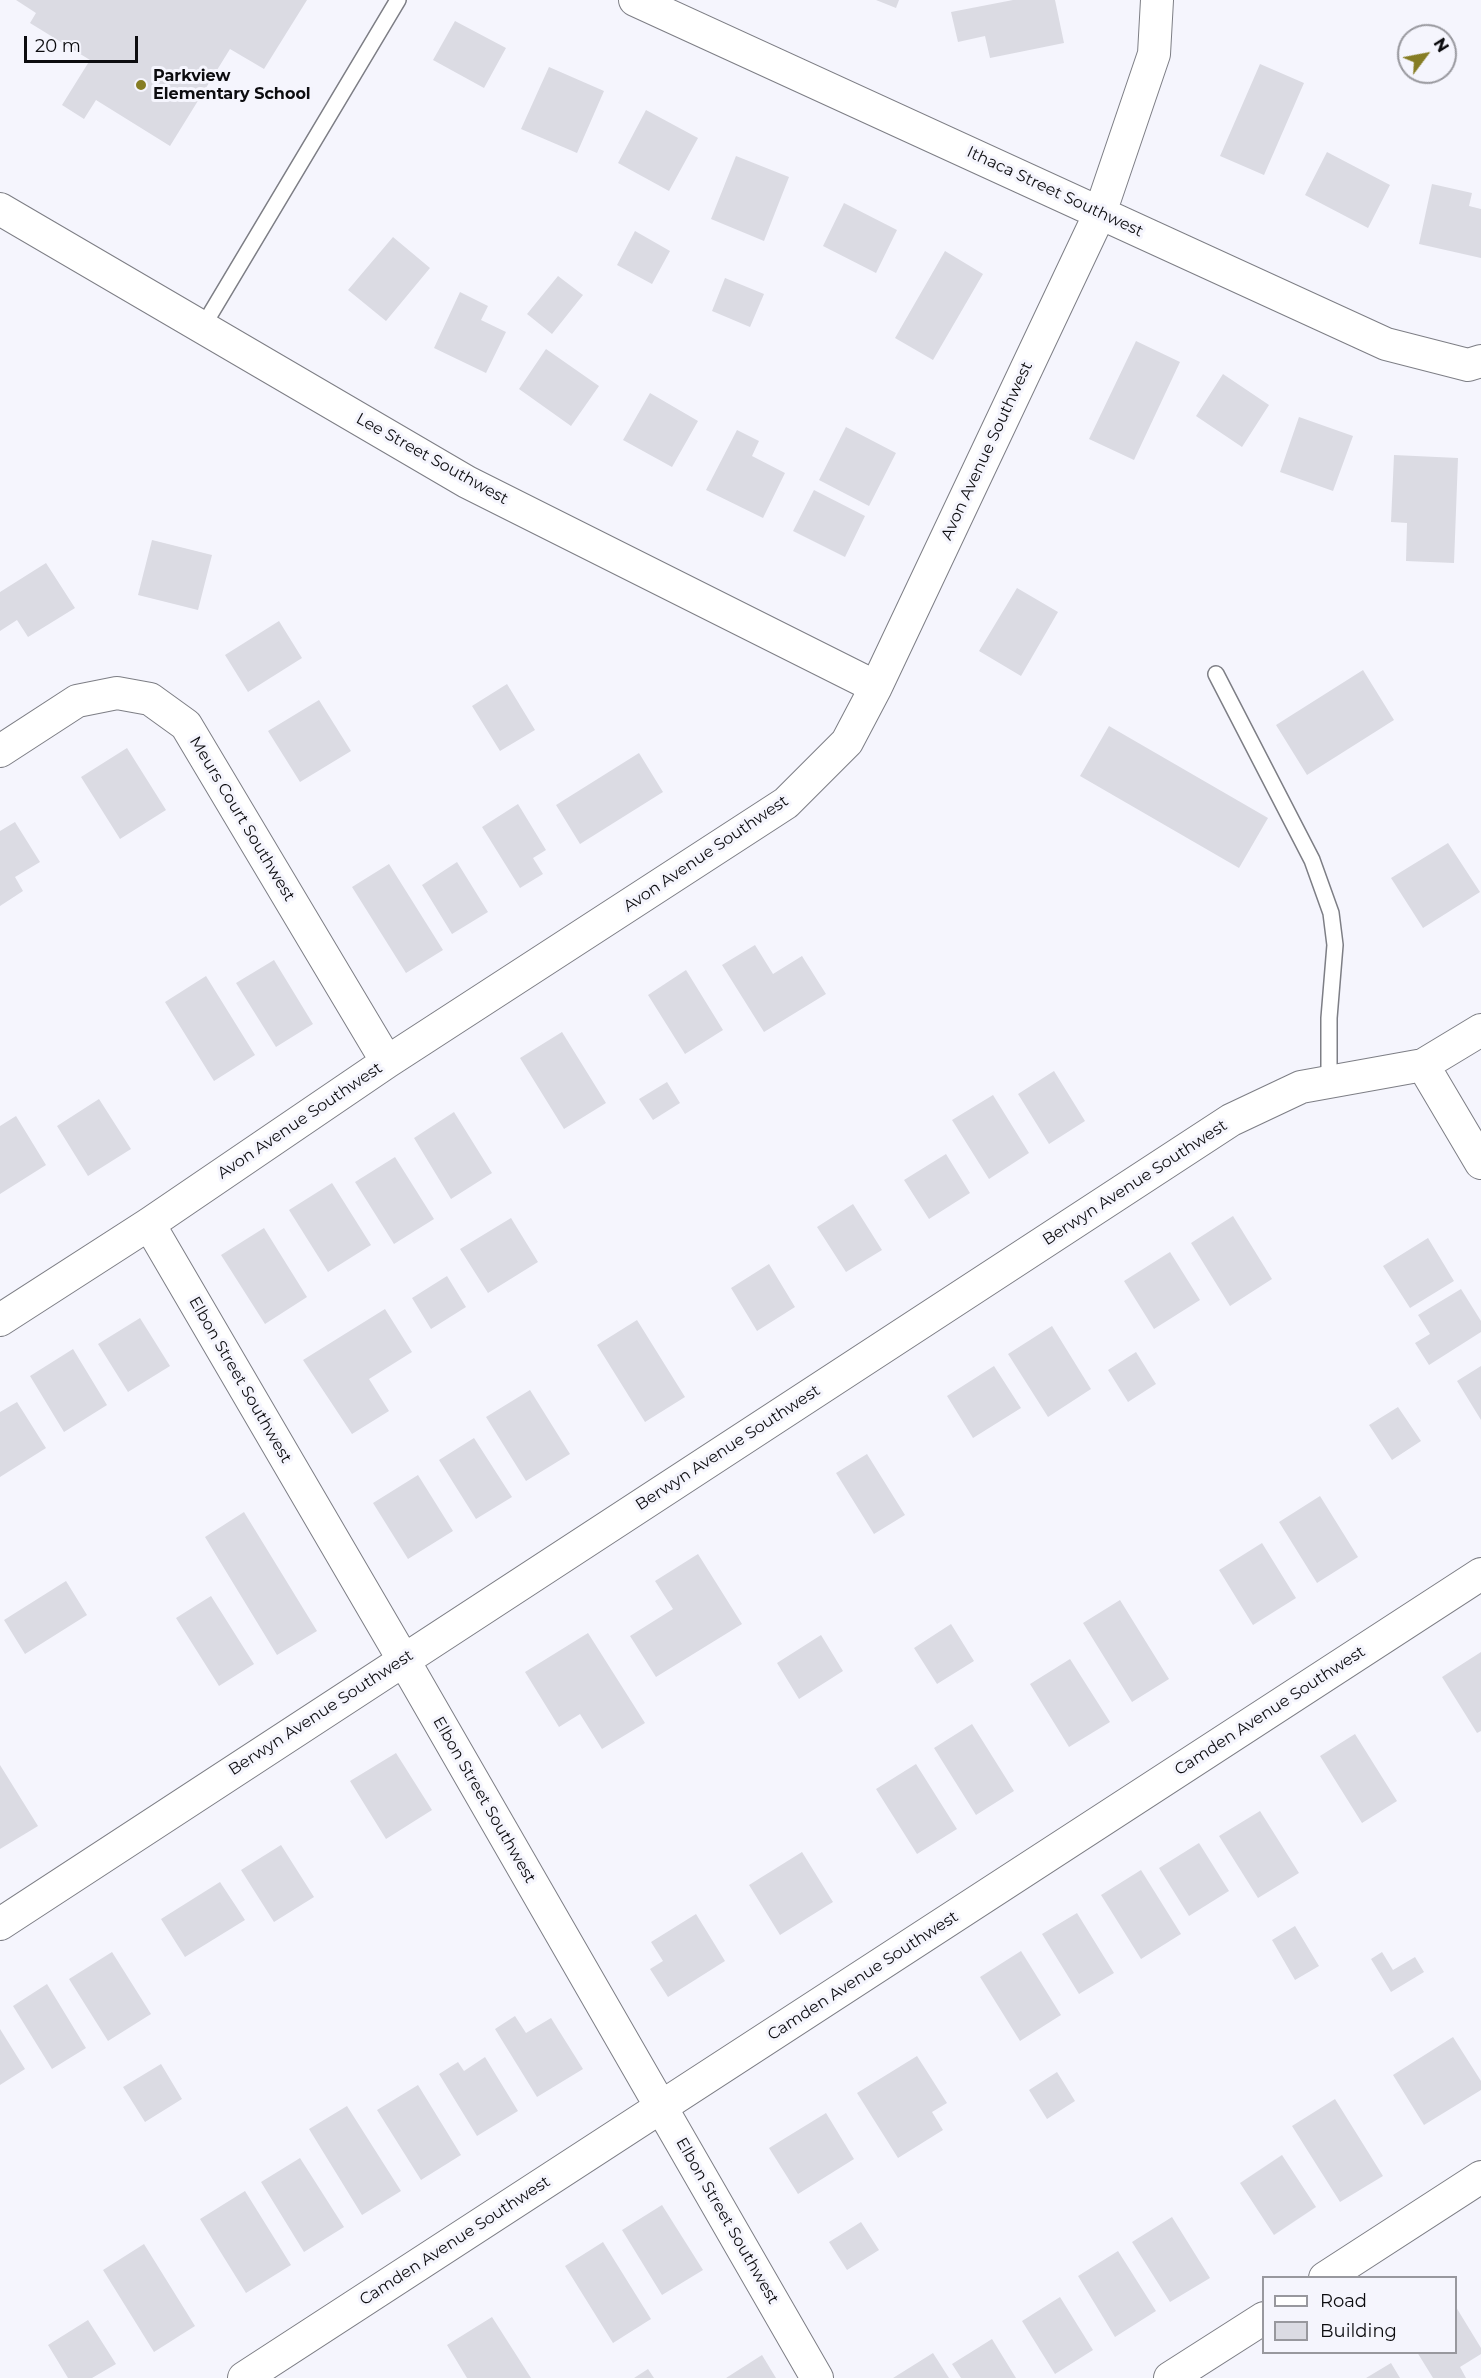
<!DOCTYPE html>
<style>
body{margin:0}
#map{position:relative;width:1481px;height:2378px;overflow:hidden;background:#f5f5fd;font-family:Montserrat,sans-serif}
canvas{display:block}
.legend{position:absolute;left:1262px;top:2276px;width:195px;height:78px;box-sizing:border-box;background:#f5f5fd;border:2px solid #98989e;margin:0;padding:8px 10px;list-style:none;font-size:18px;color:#0c0c0f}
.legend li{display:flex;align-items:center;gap:12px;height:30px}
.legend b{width:30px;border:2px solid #98989e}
.north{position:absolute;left:1397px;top:24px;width:60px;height:60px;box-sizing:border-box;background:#f5f5fd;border:2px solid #98989e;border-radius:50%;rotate:58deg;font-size:16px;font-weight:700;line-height:24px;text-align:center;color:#0c0c0f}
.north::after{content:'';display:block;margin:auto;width:21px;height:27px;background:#867d24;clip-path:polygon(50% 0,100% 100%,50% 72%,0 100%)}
.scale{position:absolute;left:24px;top:36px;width:114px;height:27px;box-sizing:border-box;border:3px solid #0c0c0f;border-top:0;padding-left:8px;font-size:18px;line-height:21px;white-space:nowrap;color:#0c0c0f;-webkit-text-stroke:4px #f5f5fd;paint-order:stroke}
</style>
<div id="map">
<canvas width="1481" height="2378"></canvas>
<ul class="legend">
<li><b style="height:8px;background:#fff"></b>Road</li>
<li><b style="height:16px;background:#dbdbe3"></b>Building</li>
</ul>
<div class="north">N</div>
<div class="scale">20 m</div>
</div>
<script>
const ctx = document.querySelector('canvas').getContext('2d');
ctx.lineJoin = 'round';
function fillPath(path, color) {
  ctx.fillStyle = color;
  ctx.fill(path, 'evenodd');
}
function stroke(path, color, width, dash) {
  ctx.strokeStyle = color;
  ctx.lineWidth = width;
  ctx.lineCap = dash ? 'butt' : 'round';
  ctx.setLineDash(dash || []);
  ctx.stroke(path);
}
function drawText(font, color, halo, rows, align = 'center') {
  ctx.font = font + ' Montserrat,sans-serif';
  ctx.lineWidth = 6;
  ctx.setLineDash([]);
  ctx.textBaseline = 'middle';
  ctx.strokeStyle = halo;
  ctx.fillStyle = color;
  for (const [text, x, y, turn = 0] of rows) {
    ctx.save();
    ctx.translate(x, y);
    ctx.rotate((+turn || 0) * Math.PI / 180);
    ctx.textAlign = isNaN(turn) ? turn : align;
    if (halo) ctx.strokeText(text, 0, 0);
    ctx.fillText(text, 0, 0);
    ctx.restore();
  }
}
fillPath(new Path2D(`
 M16,0h291l-43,69 -34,-20 -60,97 -74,-46 -12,19 -22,-14 28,-45 -60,-37 6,-10z
 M876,0h23l-3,8z
 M1013,0h42l9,43 -74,15 -5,-22 -27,6 -7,-30z
 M455,21l51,27 -22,40 -51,-28z
 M1260,64l44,19 -40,92 -44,-19z
 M549,67l55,24 -27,62 -56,-24z
 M646,110l52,28 -29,53 -51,-28z
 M1327,152l63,33 -22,43 -63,-33z
 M736,156l53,21 -25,64 -53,-22z
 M1432,184l40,9 -3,13 12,3v49l-62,-14z
 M844,203l53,27 -21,43 -53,-27z
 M635,231l35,20 -18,33 -35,-19z
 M393,237l37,31 -44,53 -38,-31z
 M945,251l38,23 -50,86 -38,-22z
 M558,276l25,19 -31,39 -25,-20z
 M725,278l39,16 -14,33 -38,-16z
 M460,292l28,14 -7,14 25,12 -20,41 -52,-25z
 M1136,341l44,21 -46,98 -45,-21z
 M546,349l53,37 -28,40 -52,-37z
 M1223,374l46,31 -27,42 -46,-31z
 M650,393l48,28 -26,46 -49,-27z
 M1299,417l54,19 -20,55 -53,-19z
 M846,427l50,26 -27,53 -50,-26z
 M737,430l22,11 -7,15 33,17 -22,45 -57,-28z
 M1394,455l64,3 -4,105 -48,-2 1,-38 -16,-1z
 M814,490l51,26 -20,41 -52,-26z
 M152,540l60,15 -14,55 -60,-15z
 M46,563l29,45 -47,29 -11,-17 -17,11v-39z
 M1017,588l41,24 -37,64 -42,-25z
 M279,621l23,37 -54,34 -23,-37z
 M1363,670l31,50 -87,55 -31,-50z
 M507,684l28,46 -35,21 -28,-45z
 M319,700l32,51 -51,31 -32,-51z
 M1109,726l159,92 -29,50 -159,-92z
 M127,748l39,62 -46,29 -39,-62z
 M639,753l24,39 -83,52 -24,-39z
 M518,804l28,46 -13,8 10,16 -23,14 -38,-61z
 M15,822l25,40 -25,15 8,14 -23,15v-75z
 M1448,843l32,49 -57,36 -32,-50z
 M457,862l31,50 -36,22 -30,-49z
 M389,864l54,86 -37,23 -54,-86z
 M755,945l18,29 29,-18 24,38 -62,38 -42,-67z
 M274,960l39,64 -37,23 -40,-64z
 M686,970l37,60 -38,24 -37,-59z
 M206,976l49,79 -41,26 -49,-79z
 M562,1032l44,71 -42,26 -44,-71z
 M1054,1071l31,50 -36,23 -31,-50z
 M667,1082l13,21 -27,17 -14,-21z
 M993,1095l36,58 -40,26 -37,-59z
 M99,1099l32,50 -43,27 -31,-50z
 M454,1112l38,61 -41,26 -37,-61z
 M16,1116l30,49 -46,29v-68z
 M946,1154l24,39 -41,26 -25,-39z
 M395,1157l39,62 -40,25 -39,-62z
 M332,1183l39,62 -43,27 -39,-62z
 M853,1204l29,46 -36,22 -29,-45z
 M1233,1216l39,63 -42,27 -39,-63z
 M511,1218l27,44 -50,31 -28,-44z
 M264,1228l43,69 -42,27 -44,-69z
 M1428,1238l26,43 -44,27 -27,-42z
 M1170,1252l30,48 -46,29 -30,-48z
 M769,1264l26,43 -38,24 -26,-43z
 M447,1276l19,31 -35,22 -19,-31z
 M1461,1289l20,32v11l-52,33 -14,-22 15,-9 -12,-19z
 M385,1309l27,43 -43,27 20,32 -37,23 -49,-74z
 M140,1318l30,48 -42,26 -30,-48z
 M637,1320l48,77 -40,25 -48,-77z
 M1052,1326l39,63 -43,28 -40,-63z
 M73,1349l34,56 -43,27 -34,-56z
 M1136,1352l20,32 -28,18 -20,-32z
 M994,1366l27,42 -48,30 -26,-42z
 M1481,1366v54l-24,-39z
 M530,1390l40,64 -44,27 -40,-64z
 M17,1402l29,46 -46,29v-65z
 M1398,1407l23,34 -29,19 -23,-35z
 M474,1438l38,59 -36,22 -37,-59z
 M867,1454l38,61 -31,19 -38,-61z
 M418,1475l35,56 -45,28 -35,-56z
 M1320,1496l38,61 -41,26 -38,-61z
 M244,1512l73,119 -40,24 -72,-118z
 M1262,1543l34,55 -43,27 -34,-55z
 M698,1554l44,70 -86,53 -26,-41 43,-27 -18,-28z
 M66,1581l21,34 -62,39 -21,-34z
 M211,1596l43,68 -35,22 -43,-68z
 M1120,1600l49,79 -37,23 -49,-79z
 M951,1624l23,37 -37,23 -23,-36z
 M588,1633l57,90 -43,26 -22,-35 -21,13 -34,-55z
 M821,1635l22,36 -44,28 -22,-36z
 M1481,1652v79l-4,2 -35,-56z
 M1070,1659l40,63 -41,25 -39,-63z
 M972,1724l42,67 -38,24 -42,-67z
 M1355,1734l42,67 -35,22 -42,-67z
 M396,1753l36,57 -46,29 -36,-58z
 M916,1764l41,65 -40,25 -41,-65z
 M0,1765l38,61 -38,23z
 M1260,1811l39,62 -41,25 -39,-62z
 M1199,1843l30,48 -40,25 -30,-48z
 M281,1845l33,52 -40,25 -33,-52z
 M802,1852l31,50 -53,33 -31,-50z
 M1141,1870l40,64 -40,25 -40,-64z
 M220,1882l25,38 -60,37 -24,-38z
 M1077,1913l37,60 -35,21 -37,-60z
 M696,1914l29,47 -57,36 -18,-28 13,-8 -12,-19z
 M1295,1926l24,40 -24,14 -23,-40z
 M1021,1951l40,64 -41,26 -40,-64z
 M112,1952l39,62 -43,27 -39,-62z
 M1382,1952l11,18 22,-13 9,15 -33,20 -20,-33z
 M47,1984l39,64 -34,21 -39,-63z
 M515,2016l11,17 25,-15 32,51 -46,28 -42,-68z
 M0,2029l25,40 -25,16z
 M1453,2037l28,44v9l-57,35 -31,-50z
 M917,2056l30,47 -15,9 11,18 -45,28 -41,-65z
 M485,2057l33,54 -41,25 -38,-62 19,-12 6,9z
 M161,2064l21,35 -37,23 -22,-35z
 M1057,2072l18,29 -28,18 -18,-29z
 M418,2085l43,70 -40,25 -44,-70z
 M1335,2099l48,77 -43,26 -48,-76z
 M347,2106l54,85 -39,24 -53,-86z
 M826,2113l28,46 -56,35 -29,-46z
 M1282,2155l34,52 -42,28 -34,-52z
 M300,2158l44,69 -40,25 -43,-70z
 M245,2191l46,74 -45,28 -46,-74z
 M662,2205l41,65 -41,25 -40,-65z
 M1172,2217l38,61 -40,24 -38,-60z
 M861,2222l18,28 -32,20 -18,-28z
 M603,2242l48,77 -38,24 -48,-77z
 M144,2244l51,82 -41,26 -51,-82z
 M1118,2251l38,60 -41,26 -37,-61z
 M1060,2297l33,53 -38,24 -33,-53z
 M1456,2307l25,41v6l-21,13 6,11h-33l-16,-26h39z
 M492,2317l39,61h-64l-20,-33z
 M88,2320l28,44 -24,14h-24l-20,-33z
 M992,2339l24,39h-55l-9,-14z
 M933,2353l16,25h-56z
 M762,2355l14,23h-50z
 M1391,2363l9,15h-34z
 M648,2369l6,9h-20z`), '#dbdbe3');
const lane = new Path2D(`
 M202,328l196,-328
 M1216,674l96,186 19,53 4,32 -6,73v64`);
const street = new Path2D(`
 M635,0l751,344 82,21 13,-4
 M0,209l467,273 409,205
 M0,751l77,-50 40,-8 33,6 36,26 201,337
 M1423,1065l58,98
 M149,1224l254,435 414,719
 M0,1320l149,-96 238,-162 399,-259 61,-61 29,-55 224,-474 54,-159 3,-54
 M0,1924l1231,-804 70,-33 122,-22 58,-35
 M1325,2278l156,-101
 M244,2378l1237,-804
 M1170,2378l94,-60`);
stroke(lane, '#7d7e85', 18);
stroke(street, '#7d7e85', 34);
stroke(lane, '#fff', 15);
stroke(street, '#fff', 32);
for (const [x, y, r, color] of [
 [141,85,6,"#867d24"]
]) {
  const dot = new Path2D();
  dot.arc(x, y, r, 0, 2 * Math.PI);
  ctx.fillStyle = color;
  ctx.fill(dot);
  stroke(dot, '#f5f5fd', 2);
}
drawText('bold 16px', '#0c0c0f', '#f5f5fd', [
 ["Parkview",153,76],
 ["Elementary School",153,94]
], 'left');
drawText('16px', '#0c0c0f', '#f5f5fd', [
 ["Ithaca Street Southwest",1055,192,25],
 ["Avon Avenue Southwest",987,451,-65],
 ["Lee Street Southwest",432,459,29],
 ["Meurs Court Southwest",242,819,59],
 ["Avon Avenue Southwest",706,854,-34],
 ["Avon Avenue Southwest",300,1121,-34],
 ["Berwyn Avenue Southwest",1135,1183,-33],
 ["Elbon Street Southwest",240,1380,60],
 ["Berwyn Avenue Southwest",728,1448,-33],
 ["Camden Avenue Southwest",1270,1711,-33],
 ["Berwyn Avenue Southwest",321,1713,-33],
 ["Elbon Street Southwest",484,1800,60],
 ["Camden Avenue Southwest",863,1976,-33],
 ["Elbon Street Southwest",727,2221,60],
 ["Camden Avenue Southwest",455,2241,-33]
]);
</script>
